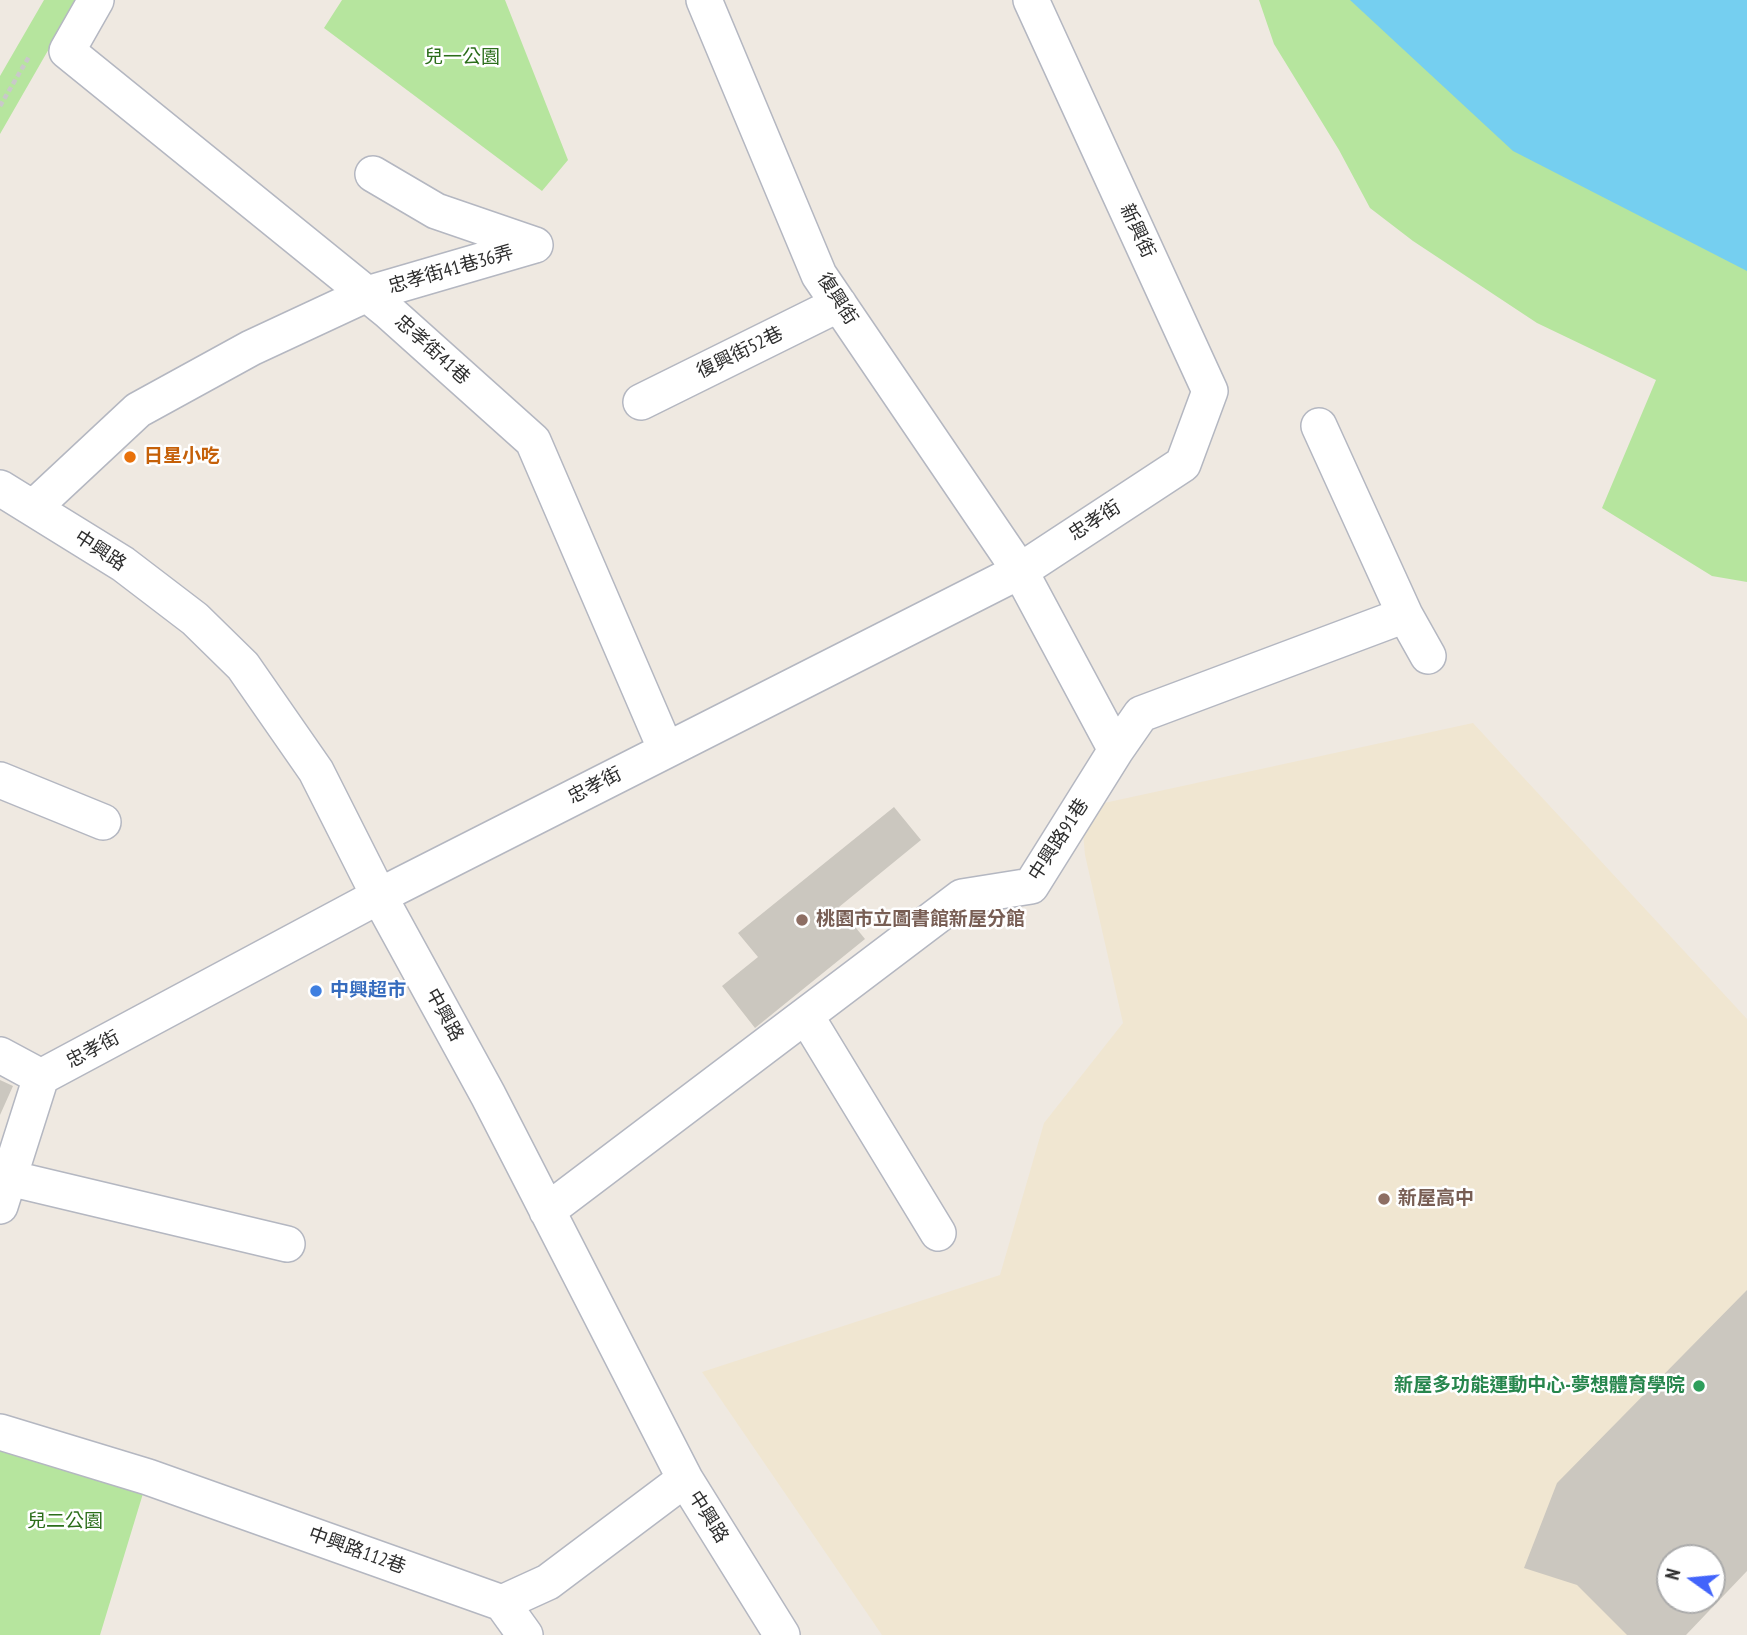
<!DOCTYPE html>
<meta charset="utf-8">
<style>
body{margin:0}
#map{position:relative;width:1747px;height:1635px;overflow:hidden;background:#efe9e1;font-family:"PT Sans Narrow",sans-serif}
canvas{display:block}
.north{position:absolute;left:1656px;top:1544px;width:70px;height:70px;box-sizing:border-box;background:#fff;border:2px solid #ababab;border-radius:50%;rotate:285deg;font-size:19px;font-weight:700;line-height:28px;text-align:center;color:#2e2e2e}
.north::after{content:'';display:block;margin:auto;width:24px;height:32px;background:#4264fb;clip-path:polygon(50% 0,100% 100%,50% 72%,0 100%)}
</style>
<div id="map">
<canvas width="1747" height="1635"></canvas>
<div class="north">N</div>
</div>
<script>
const ctx = document.querySelector('canvas').getContext('2d');
ctx.lineJoin = 'round';
function fillPath(path, color) {
  ctx.fillStyle = color;
  ctx.fill(path, 'evenodd');
}
function stroke(path, color, width, dash) {
  ctx.strokeStyle = color;
  ctx.lineWidth = width;
  ctx.lineCap = dash ? 'butt' : 'round';
  ctx.setLineDash(dash || []);
  ctx.stroke(path);
}
function drawText(font, color, halo, rows, align = 'center') {
  ctx.font = font + ' "PT Sans Narrow","Noto Sans TC",sans-serif';
  ctx.lineWidth = 5;
  ctx.setLineDash([]);
  ctx.textBaseline = 'middle';
  ctx.strokeStyle = halo;
  ctx.fillStyle = color;
  for (const [text, x, y, turn = 0] of rows) {
    ctx.save();
    ctx.translate(x, y);
    ctx.rotate((+turn || 0) * Math.PI / 180);
    ctx.textAlign = isNaN(turn) ? turn : align;
    if (halo) ctx.strokeText(text, 0, 0);
    ctx.fillText(text, 0, 0);
    ctx.restore();
  }
}
fillPath(new Path2D(`
 M1473,723l274,296v535l-35,4h-42v42l-6,35h-782l-180,-263 298,-97 44,-152 79,-100 -38,-168 -4,-47z`), '#f0e6d1');
fillPath(new Path2D(`
 M44,0h33l-77,134v-58z
 M342,0h163l63,160 -26,31 -218,-163z
 M1259,0h488v582l-35,-6 -110,-68 54,-128 -119,-57 -124,-82 -43,-33 -31,-58 -65,-106z
 M0,1432l148,45 -48,158h-100z`), '#b6e59e');
fillPath(new Path2D(`
 M1350,0h397v271l-234,-120z`), '#75cff0');
fillPath(new Path2D(`
 M894,807l27,33 -82,67 26,32 -110,89 -33,-42 36,-29 -20,-24z
 M0,1080l13,6 -13,29z
 M1747,1290v281l-61,64h-59l-50,-50 -53,-17 33,-85zM1670,1558h42v42h-42z`), '#cbc7bf');
const minor = new Path2D(`
 M96,0l-29,51 322,261 144,129 133,309
 M704,0l115,275 201,296 96,179
 M373,174l63,37 99,34
 M641,402l198,-98
 M1319,426l86,189 23,41
 M0,488l123,76 72,55 48,47 73,105 63,125 109,199 197,384 97,156
 M33,508l105,-98 113,-62 116,-54 168,-49
 M0,780l103,42
 M806,1016l132,217
 M0,1055l41,22 338,-181 641,-325 163,-107 27,-73 -179,-391
 M9,1178l278,66
 M0,1206l41,-129
 M547,1211l415,-314 69,-11 85,-136 25,-36 264,-99
 M0,1432l148,45 354,126 46,-21 137,-103
 M502,1603l23,32`);
stroke(minor, '#b4b7c1', 38);
stroke(new Path2D(`
 M0,106l30,-51`), '#c9c9c9', 4.5, [5, 3.5]);
stroke(minor, '#fff', 35);
for (const [x, y, r, color] of [
 [130,457,7,"#e8710a"],
 [802,920,7,"#8d6e63"],
 [316,991,7,"#3f7fe0"],
 [1384,1199,7,"#8d6e63"],
 [1699,1386,7,"#2e9e5b"]
]) {
  const dot = new Path2D();
  dot.arc(x, y, r, 0, 2 * Math.PI);
  ctx.fillStyle = color;
  ctx.fill(dot);
  stroke(dot, '#fff', 2.5);
}
drawText('19px', '#2c6e1b', '#fff', [
 ["兒一公園",462,58],
 ["兒二公園",65,1522]
]);
drawText('19px', '#2e2e2e', '#fff', [
 ["新興街",1137,231,65],
 ["忠孝街41巷36弄",451,270,-16],
 ["復興街",837,299,57],
 ["忠孝街41巷",432,350,42],
 ["復興街52巷",740,353,-26],
 ["忠孝街",1095,521,-33],
 ["中興路",100,551,33],
 ["忠孝街",595,786,-27],
 ["中興路91巷",1059,840,-57],
 ["中興路",444,1015,61],
 ["忠孝街",93,1050,-28],
 ["中興路",708,1517,58],
 ["中興路112巷",357,1551,20]
]);
drawText('bold 19px', '#c56008', '#fff', [
 ["日星小吃",144,457]
], 'left');
drawText('bold 19px', '#785e54', '#fff', [
 ["桃園市立圖書館新屋分館",816,920],
 ["新屋高中",1398,1199]
], 'left');
drawText('bold 19px', '#366cbe', '#fff', [
 ["中興超市",330,991]
], 'left');
drawText('bold 19px', '#27864d', '#fff', [
 ["新屋多功能運動中心-夢想體育學院",1685,1386]
], 'right');
</script>
